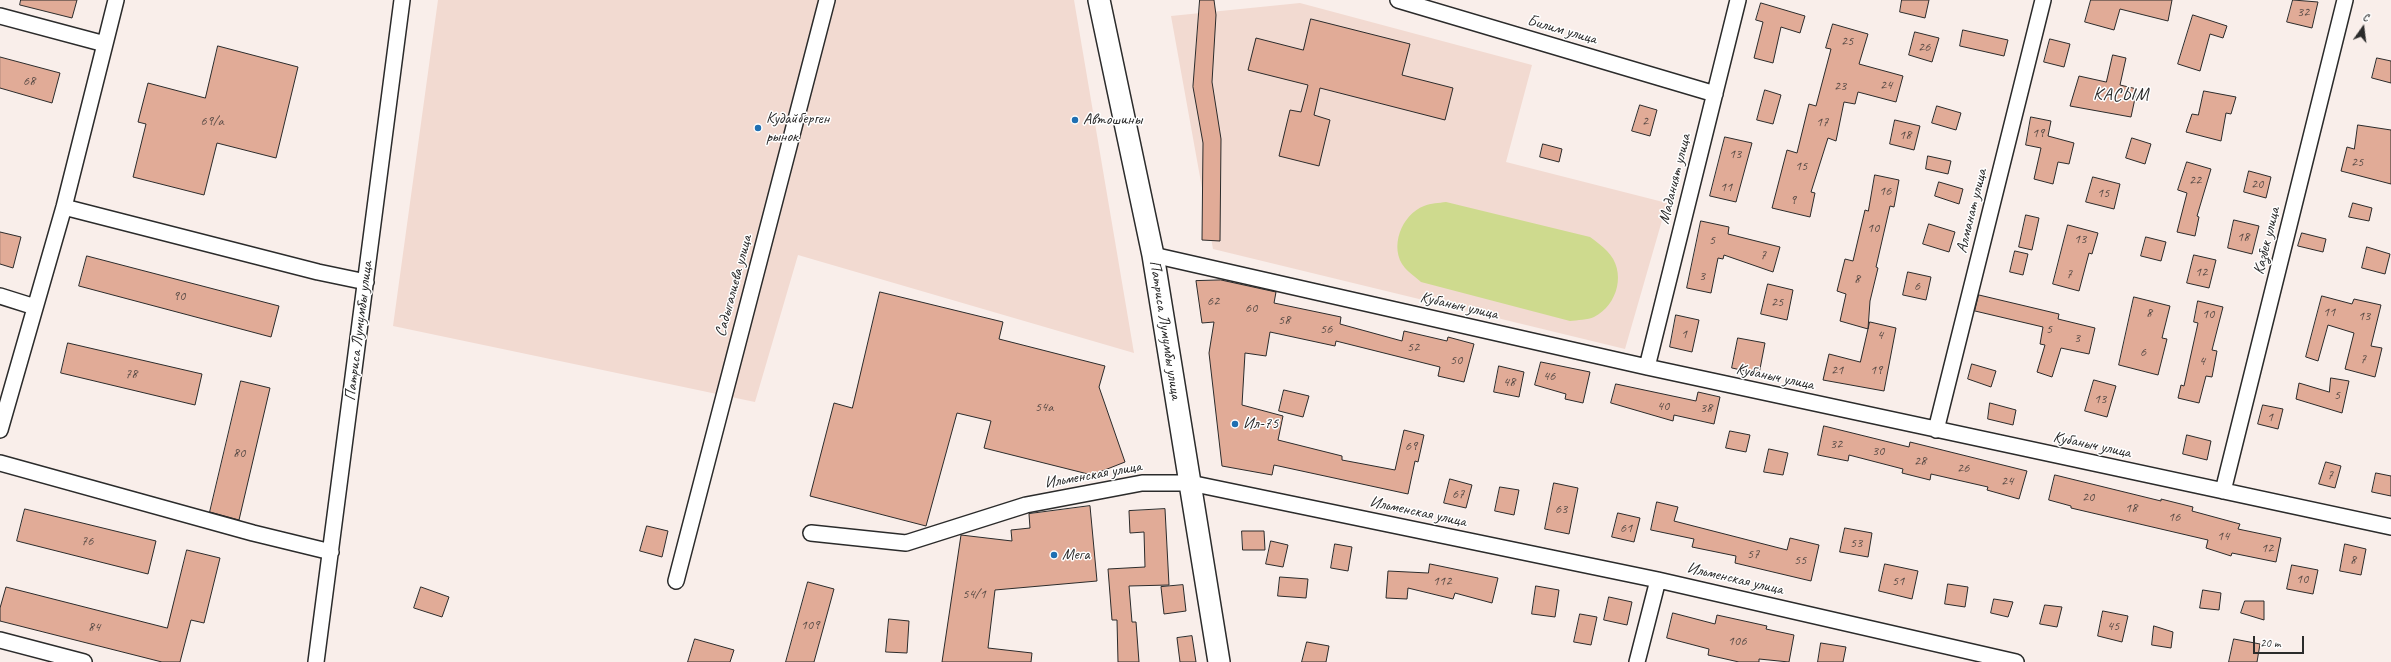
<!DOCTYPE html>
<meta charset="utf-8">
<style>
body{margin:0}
#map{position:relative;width:2391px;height:662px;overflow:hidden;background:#f9eeea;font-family:Caveat,sans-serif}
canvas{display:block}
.north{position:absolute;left:2343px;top:8px;width:40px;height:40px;-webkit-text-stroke:3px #fff;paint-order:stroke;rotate:14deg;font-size:11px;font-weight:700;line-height:16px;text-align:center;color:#2b2b2b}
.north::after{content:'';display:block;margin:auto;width:14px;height:18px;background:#2b2b2b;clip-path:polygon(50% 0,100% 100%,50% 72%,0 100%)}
.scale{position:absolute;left:2253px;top:636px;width:51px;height:18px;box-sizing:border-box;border:2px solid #2b2b2b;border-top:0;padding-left:5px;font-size:12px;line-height:14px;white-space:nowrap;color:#2b2b2b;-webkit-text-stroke:3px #fff;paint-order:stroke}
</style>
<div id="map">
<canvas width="2391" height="662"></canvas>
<div class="north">С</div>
<div class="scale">20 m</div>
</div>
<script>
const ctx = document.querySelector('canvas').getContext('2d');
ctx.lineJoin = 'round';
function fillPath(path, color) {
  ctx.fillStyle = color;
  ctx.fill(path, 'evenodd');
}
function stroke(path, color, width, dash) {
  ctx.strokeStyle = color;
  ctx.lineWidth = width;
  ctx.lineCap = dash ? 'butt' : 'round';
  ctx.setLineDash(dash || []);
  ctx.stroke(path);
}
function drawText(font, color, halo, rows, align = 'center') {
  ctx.font = font + ' Caveat,sans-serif';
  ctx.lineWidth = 3;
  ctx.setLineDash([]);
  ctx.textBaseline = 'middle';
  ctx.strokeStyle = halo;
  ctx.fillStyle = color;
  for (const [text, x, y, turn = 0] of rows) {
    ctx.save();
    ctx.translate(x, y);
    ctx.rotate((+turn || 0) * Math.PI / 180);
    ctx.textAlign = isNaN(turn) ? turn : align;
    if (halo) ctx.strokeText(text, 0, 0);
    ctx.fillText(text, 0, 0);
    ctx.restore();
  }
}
fillPath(new Path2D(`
 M438,0h636l60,353 -336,-98 -43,147 -362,-76z
 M1300,3l232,62 -26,97 161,41 -42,146 -412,-100 -42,-233z`), '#f2dad1');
fillPath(new Path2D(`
 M1446,202l144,35c6,4 12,9 17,14 20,20 11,54 -13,66 -6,3 -17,3 -24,4l-149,-39c-5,-5 -12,-9 -16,-14 -17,-20 -3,-54 19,-62 7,-3 15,-3 22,-4z`), '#ceda8e');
const building = new Path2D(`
 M21,0h56l-5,18 -52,-13z
 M1200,0h14l2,15 -4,67 9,57 -1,102 -18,-1 1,-97 -10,-56z
 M1902,0h27l-4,18 -25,-6z
 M2091,0h81l-4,21 -48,-12 -6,21 -29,-8z
 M2293,0l25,2 -6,26 -25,-6z
 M1761,3l44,13 -5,17 -19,-6 -8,36 -19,-5 9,-36 -7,-2z
 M2193,15l34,11 -4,12 -13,-4 -10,37 -22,-7z
 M1311,19l99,25 -8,31 51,13 -8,32 -125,-32 -6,27 16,5 -11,46 -40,-10 11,-46 11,2 7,-27 -60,-15 8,-32 47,12z
 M1833,24l35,10 -9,30 44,12 -7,26 -38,-10 -3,12 -11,-2 -8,39 -8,-3 -17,54 4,1 -5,24 -38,-9 15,-58 10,3 12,-49 7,2 15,-57 -5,-1z
 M1963,30l45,10 -4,16 -44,-10z
 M1915,32l24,6 -7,24 -23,-7z
 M2050,39l20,5 -6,23 -20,-5z
 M218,46l80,21 -22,91 -59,-15 -13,52 -71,-18 13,-53 -8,-2 10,-39 57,15z
 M2113,55l13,3 -6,27 17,4 -6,28 -61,-11 9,-30 27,6z
 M0,57l60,16 -8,30 -52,-15z
 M2377,58l14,3v22l-19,-5z
 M1765,90l16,5 -8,29 -16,-4z
 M2204,91l32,6 -5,17 -5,-1 -5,28 -35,-9 6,-18 6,1z
 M1640,105l17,5 -7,26 -18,-5z
 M1937,106l24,7 -5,17 -24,-7z
 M2031,117l20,4 -3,15 26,7 -5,21 -11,-2 -5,22 -19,-5 7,-31 -15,-3z
 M1895,120l25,6 -6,24 -24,-6z
 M2358,125l33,5v54l-50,-13 6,-24 7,2z
 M1725,137l27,6 -16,59 -26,-6z
 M2132,138l19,6 -6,20 -19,-6z
 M1543,144l19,5 -3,13 -19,-5z
 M1928,156l23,5 -3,13 -22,-5z
 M2187,162l24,7 -14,47 2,1 -4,19 -18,-4 10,-39 -9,-3z
 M2249,171l22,6 -5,21 -22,-6z
 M1875,175l24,5 -5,27 -4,-1 -14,61 2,1 -8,33 -2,28 -28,-8 6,-27 -9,-3 8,-32 8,2 12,-51 3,1z
 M2093,177l27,7 -6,25 -28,-7z
 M1939,182l24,7 -4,15 -24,-8z
 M2353,203l19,5 -3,13 -20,-4z
 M2026,215l13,3 -7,32 -13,-3z
 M2234,220l25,6 -7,28 -24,-6z
 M1701,221l28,6 -1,7 52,13 -7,25 -49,-17 -1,4 -5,-1 -7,35 -24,-5z
 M1929,224l26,8 -6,20 -26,-8z
 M2068,225l30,8 -6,21 -3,-1 -10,38 -26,-7z
 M0,232l21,5 -8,31 -13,-4z
 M2302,233l24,6 -3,13 -25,-6z
 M2146,237l20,5 -5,19 -20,-5z
 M2367,247l23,7 -5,20 -23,-6z
 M2015,251l13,3 -5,21 -13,-3z
 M2194,255l22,5 -7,28 -22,-5z
 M87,256l192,50 -8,31 -192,-51z
 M1908,272l23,5 -5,23 -23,-5z
 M1221,280l55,12 -2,11 67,14 -1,7 62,17 2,-10 43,10 1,-4 26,7 -10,38 -26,-6 2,-9 -104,-26 -1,5 -65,-14 -4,24 -21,-3 -3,52 41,11 -5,24 64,16v4l53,10 9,-40 20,5 -6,27 -3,-1 -7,33 -134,-29 -2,10 -50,-9 -13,-113 5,-31 -12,1 -6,-42z
 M1768,284l25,6 -6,30 -26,-6z
 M880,292l123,30 -4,17 106,27 -6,21 26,75 -33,13 -108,-27 7,-27 -34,-8 -31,113 -116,-30 24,-93 18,5z
 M1979,295l80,19 -1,5 37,9 -6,26 -28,-6 -9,29 -15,-5 8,-27 -5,-1 3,-17 -68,-16z
 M2322,296l30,8 2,-5 27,6 -10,41 11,2 -7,29 -30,-8 9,-36 -26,-8 -10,36 -12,-4z
 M2134,297l36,9 -8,32 5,1 -9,36 -39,-10z
 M2198,301l25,6 -11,43 5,1 -5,26 -6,-1 -7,27 -21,-5 3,-13 3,1 14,-63 -4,-1z
 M1676,315l23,5 -7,32 -22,-5z
 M1870,322l26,6 -12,63 -61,-11 6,-26 31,8z
 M1738,338l27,5 -6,31 -27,-6z
 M68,343l134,31 -7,31 -134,-32z
 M1541,362l49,10 -7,31 -18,-4 1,-5 -31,-9z
 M1972,364l24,7 -5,16 -23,-8z
 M1499,366l25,6 -5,25 -25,-5z
 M2331,378l18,3 -7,32 -46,-14 3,-16 30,9z
 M2094,380l22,6 -9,31 -22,-6z
 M241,381l29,7 -31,132 -29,-8z
 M1616,384l80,17 2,-9 22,5 -6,27 -40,-9 -1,6 -62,-18z
 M1284,390l25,6 -6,21 -24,-6z
 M1990,403l26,7 -3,15 -25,-6z
 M2263,405l20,4 -5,20 -20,-5z
 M1824,426l85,21 1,-5 117,29 -8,28 -32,-9 1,-3 -57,-13 -1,6 -28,-7 1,-4 -54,-14 -1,6 -30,-6z
 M1730,431l20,4 -4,17 -20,-4z
 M2187,435l24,6 -4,19 -24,-6z
 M1769,449l19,4 -5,22 -19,-3z
 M2326,462l15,4 -6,22 -16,-4z
 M2376,473l15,3v20l-19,-4z
 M2055,475l106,26v-2l32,8 -1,4 48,13 -2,5 43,9 -5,24 -44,-9 -1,3 -25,-8 2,-8 -137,-32v-2l-22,-6z
 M1450,479l22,6 -6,23 -22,-5z
 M1554,483l24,5 -9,46 -24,-5z
 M1500,487l19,3 -5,25 -19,-4z
 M1657,502l21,5 -4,14 113,29 3,-12 29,7 -8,36 -76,-18 1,-7 -44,-9 2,-8 -43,-9z
 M1090,506l7,75 -102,9 -7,58 44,5 -1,9h-89l19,-127 51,6 -1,-11 19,-2 -1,-14z
 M25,509l131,32 -8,33 -131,-33z
 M1165,509l4,76 -40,1 3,36h4l3,40h-21l-1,-42h-5l-4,-51 37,-2 -1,-35 -14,1 -1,-22z
 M1618,513l22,5 -6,24 -22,-5z
 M647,526l21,5 -6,26 -22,-6z
 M1845,528l27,5 -4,24 -28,-5z
 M1242,531h22l1,19h-22z
 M1271,541l17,4 -5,22 -17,-3z
 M1335,544l17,3 -4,24 -17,-3z
 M2345,544l21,5 -5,26 -21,-4z
 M187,550l33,8 -16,65 -13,-3 -11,42h-18l-162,-41v-13l6,-21 161,41z
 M1430,564l68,14 -6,25 -37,-10 -2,6 -45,-11 -1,11 -21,-1 2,-27 40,2z
 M1885,564l33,7 -6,28 -33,-8z
 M2292,565l26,5 -5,24 -26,-5z
 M1280,577l28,2 -2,19 -28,-2z
 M808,582l26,7 -20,73h-28z
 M1948,584l20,3 -3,20 -20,-3z
 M1183,585l3,26 -22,3 -3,-27z
 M1536,586l23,4 -4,27 -23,-3z
 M421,587l28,10 -7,20 -28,-9z
 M2203,590l18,3 -2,17 -19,-2z
 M1609,597l23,5 -5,23 -23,-5z
 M1994,599l19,3 -5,15 -17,-4z
 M2245,601h19v19l-23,-7z
 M2045,605l17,2 -5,20 -17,-3z
 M2103,611l25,5 -6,26 -24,-6z
 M1673,613l42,11 2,-9 50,11 -1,3 28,6 -5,27 -30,-3v3h-20l-31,-7 1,-6 -42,-11z
 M1580,614l17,3 -6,28 -17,-3z
 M889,619l20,2 -2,32 -21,-1z
 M2154,626l19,6 -2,16 -19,-3z
 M1192,636l4,26h-16l-3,-24z
 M695,639l39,11 -4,12h-42z
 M2234,639l26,5 -3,18h-28z
 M1307,642l22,4 -3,16h-24z
 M1821,643l25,4 -3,15h-25z`);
fillPath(building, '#e1ab97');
stroke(building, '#2b2b2b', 1);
const street = new Path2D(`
 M1398,0l317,94
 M0,16l105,28 -41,163 -64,223
 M105,44l11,-44
 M64,207l254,65 48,10
 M1153,255l494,112 744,160
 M0,296l35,11
 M1647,367l91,-367
 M1936,430l107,-430
 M0,463l253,70 78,19
 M2223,491l122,-491
 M811,533l95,10 120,-38 116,-22h48l468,97 358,82
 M676,581l151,-581
 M0,640l84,22
 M316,662l86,-662
 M1637,662l21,-82`);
const secondary = new Path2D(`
 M1099,0l54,255 66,407`);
stroke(street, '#2b2b2b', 18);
stroke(secondary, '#2b2b2b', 24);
stroke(street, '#fff', 15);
stroke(secondary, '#fff', 21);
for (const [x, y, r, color] of [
 [1075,120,4,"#1f6fb2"],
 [758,128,4,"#1f6fb2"],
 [1235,424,4,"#1f6fb2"],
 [1054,555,4,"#1f6fb2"]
]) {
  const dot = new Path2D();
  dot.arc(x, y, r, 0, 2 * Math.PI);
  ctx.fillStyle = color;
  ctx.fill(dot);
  stroke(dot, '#fff', 1.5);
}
drawText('14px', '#584b46', null, [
 ["32",2303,12],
 ["25",1847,41],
 ["26",1924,47],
 ["68",29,81],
 ["24",1886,85],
 ["23",1840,86],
 ["69/a",212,121],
 ["2",1645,121],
 ["17",1822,122],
 ["19",2038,133],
 ["18",1905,135],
 ["13",1735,154],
 ["25",2357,162],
 ["15",1801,166],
 ["22",2195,180],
 ["20",2257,184],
 ["11",1726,187],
 ["16",1885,191],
 ["15",2103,193],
 ["9",1793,200],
 ["10",1873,228],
 ["18",2243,237],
 ["13",2080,239],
 ["5",1712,240],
 ["7",1763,255],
 ["12",2201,272],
 ["7",2069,274],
 ["3",1702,276],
 ["8",1857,279],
 ["6",1917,286],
 ["90",179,296],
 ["62",1213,301],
 ["25",1777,302],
 ["60",1251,308],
 ["11",2329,312],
 ["8",2149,313],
 ["10",2208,314],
 ["13",2364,316],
 ["58",1284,320],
 ["56",1326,329],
 ["5",2049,329],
 ["1",1684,334],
 ["4",1880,335],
 ["3",2077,338],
 ["52",1413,347],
 ["6",2143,352],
 ["7",2363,359],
 ["50",1456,360],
 ["4",2202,361],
 ["21",1837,370],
 ["19",1876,370],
 ["78",131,374],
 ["46",1549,376],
 ["48",1509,382],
 ["5",2337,395],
 ["13",2100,399],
 ["40",1663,406],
 ["54а",1044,407],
 ["38",1706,408],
 ["1",2270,417],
 ["32",1836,444],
 ["69",1411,446],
 ["30",1878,451],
 ["80",239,453],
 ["28",1920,461],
 ["26",1963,468],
 ["7",2330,475],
 ["24",2007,481],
 ["67",1458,494],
 ["20",2088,497],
 ["18",2131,508],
 ["63",1561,509],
 ["16",2174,517],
 ["61",1626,528],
 ["14",2223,536],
 ["76",87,541],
 ["53",1856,543],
 ["12",2267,548],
 ["57",1753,554],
 ["55",1800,560],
 ["8",2353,560],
 ["10",2302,579],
 ["112",1442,581],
 ["51",1898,581],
 ["54/1",974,594],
 ["109",810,625],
 ["45",2113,626],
 ["84",94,627],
 ["106",1737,641]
]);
drawText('16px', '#2b2b2b', '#fff', [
 ["Билим улица",1562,30,16],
 ["Маданият улица",1675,179,-76],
 ["Алманат улица",1972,211,-76],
 ["Казбек улица",2267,241,-76],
 ["Садыгалиева улица",734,286,-75],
 ["Кубаныч улица",1459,306,13],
 ["Патриса Лумумбы улица",1165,330,81],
 ["Патриса Лумумбы улица",359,331,-83],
 ["Кубаныч улица",1775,377,12],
 ["Кубаныч улица",2092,445,12],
 ["Ильменская улица",1093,475,-10],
 ["Ильменская улица",1418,512,12],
 ["Ильменская улица",1735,579,13]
]);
drawText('16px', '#2b2b2b', '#fff', [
 ["Кудайберген",766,119],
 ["рынок",766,137],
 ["Автошины",1083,120],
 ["Ил-75",1243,424],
 ["Мега",1062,555]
], 'left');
ctx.letterSpacing = '1px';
drawText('18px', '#2b2b2b', '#fff', [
 ["КАСЫМ",2121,95]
]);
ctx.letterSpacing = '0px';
</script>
